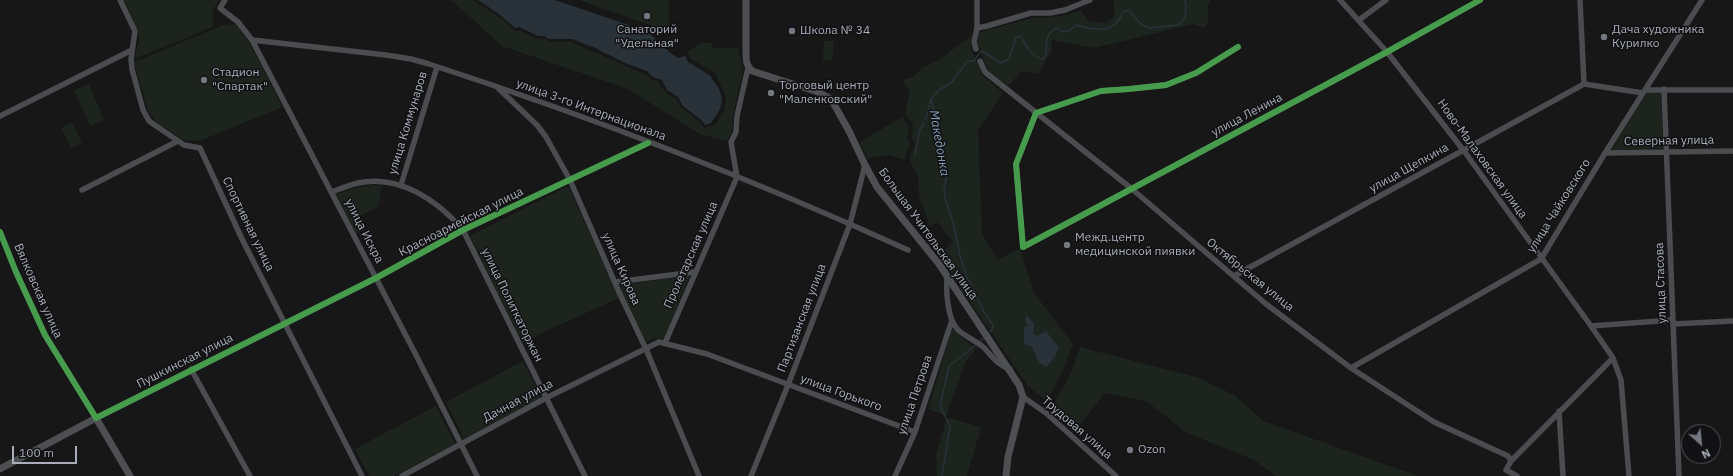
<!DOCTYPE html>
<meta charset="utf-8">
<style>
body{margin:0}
#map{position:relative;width:1733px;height:476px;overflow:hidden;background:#171717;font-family:"IBM Plex Sans",sans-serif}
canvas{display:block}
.north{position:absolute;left:1681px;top:424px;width:40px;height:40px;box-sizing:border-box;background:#111113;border:1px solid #4d4f55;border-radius:50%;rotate:153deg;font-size:11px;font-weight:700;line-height:16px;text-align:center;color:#a8adb8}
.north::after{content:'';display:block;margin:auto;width:14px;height:18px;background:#757880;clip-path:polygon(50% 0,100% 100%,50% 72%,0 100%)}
.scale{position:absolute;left:12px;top:446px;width:65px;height:18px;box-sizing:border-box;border:2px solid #a8adb8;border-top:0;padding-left:5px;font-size:12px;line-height:14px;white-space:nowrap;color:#a8adb8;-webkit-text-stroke:3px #111113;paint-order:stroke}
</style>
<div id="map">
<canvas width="1733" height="476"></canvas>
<div class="north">N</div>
<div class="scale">100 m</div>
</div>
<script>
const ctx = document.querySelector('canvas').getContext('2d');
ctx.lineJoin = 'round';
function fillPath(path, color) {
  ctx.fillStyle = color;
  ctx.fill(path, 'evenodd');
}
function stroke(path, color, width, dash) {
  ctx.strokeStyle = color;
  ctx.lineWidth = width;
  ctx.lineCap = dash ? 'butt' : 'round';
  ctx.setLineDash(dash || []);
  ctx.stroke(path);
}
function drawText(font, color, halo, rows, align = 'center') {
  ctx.font = font + ' "IBM Plex Sans",sans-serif';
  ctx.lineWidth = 3;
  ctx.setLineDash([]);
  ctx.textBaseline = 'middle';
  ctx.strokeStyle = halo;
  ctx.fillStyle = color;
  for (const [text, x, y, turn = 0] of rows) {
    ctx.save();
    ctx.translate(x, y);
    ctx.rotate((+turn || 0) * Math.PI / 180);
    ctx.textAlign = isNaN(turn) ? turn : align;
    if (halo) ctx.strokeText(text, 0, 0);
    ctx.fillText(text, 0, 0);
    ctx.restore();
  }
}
fillPath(new Path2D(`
 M124,0h95l-6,10v17l-79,32 5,-19 -1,-10z
 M451,0h22l29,19 13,12h6l14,7 10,1 7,3h19l74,32 6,5 6,2 10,13 8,4 5,8 19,15 5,7 11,-3 9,-14 2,-14 -11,-24 -24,-14 -4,-7 14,-9h11l1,5h25l5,22 -10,45 -1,16 -5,10 -25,-6 -76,-47 -124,-42z
 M580,0h89v32z
 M1113,0h98l-3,4v19l-4,5 -11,-4 -99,24 -42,-8 -1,12 -13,22 -16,-3 -14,15 -20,-16 -11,-28 3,-10 52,-14h14l20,-3 15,-5 7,11 17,2 10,-7z
 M236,24c19,26 32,54 46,83l-82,34 -16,-1 -28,-18 -8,-11 -14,-49 90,-37z
 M972,35l-2,9 12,31 21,18 -25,37 4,105 16,25 22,-12 14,45 39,51 -9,24 -17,33 -19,-15 -90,-131 15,-13 -16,-20 -7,5 -11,-32 -1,-20 -7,-11 -1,-6 5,-15 -3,-4 1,-15 -8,-10 5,-22 -8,-12 11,-3 10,-10 16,-7z
 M824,41h10l-2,19h-9z
 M89,84l15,36 -14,6 -16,-36z
 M1647,93h14l2,55 -53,2z
 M902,117l7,9 -2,14 3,4 -5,12v4l-15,-5 -23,3 -7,-16z
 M72,122l10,21 -11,5 -10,-20z
 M382,185l-4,22 -19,9 5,14 -8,4 -20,-40 22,-7z
 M568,186l51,112 -97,44 -52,-106z
 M690,276l-26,63 -10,-1 -8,4 -27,-57z
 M952,329l24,20 -11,14 -19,53 -18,-7z
 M1080,347l119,31 37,18 27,25 155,55h-142l-22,-16 -67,-27 -41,-32 -41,-8 -29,37 -25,-20 21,-39z
 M523,361l18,36 -77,42 -18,-37z
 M436,406l19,38 -61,32h-25l-14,-27z
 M949,418l32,9 -14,49h-30l-1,-21 10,-35z`), '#1d241e');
fillPath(new Path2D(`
 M478,0h77l91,31c11,8 20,20 32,27l7,-2 3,6 23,14c1,5 4,7 7,11 8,15 2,24 -7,36l-6,2 -4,-5 -18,-14 -5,-9 -11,-7 -5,-10 -9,-3 -6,-6 -20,-7 -32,-16 -23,-9h-23l-5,-3h-6l-19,-9 -4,1 -16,-14z
 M1027,315l7,9 -1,9 4,3 9,-5 13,17 -6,11 -7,8 -7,-4 -7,-16 -8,-3v-17l4,-1 -3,-8z`), '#2a3239');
stroke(new Path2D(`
 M926,119l5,-19
 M915,155l5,-26 4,-6
 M987,334l5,-4 1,-5 -10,-15 -17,-35 -5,-15 -8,-38 -8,-24 -1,-8 3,-17 -11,-37v-17l-5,-20 7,-8 14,-9 15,-21h7l4,-6 4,-4 19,12 8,-4 7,-22 5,-1c5,10 10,20 21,23l4,-4c1,-12 -2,-22 12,-27l4,4 7,-1 8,-6c13,4 31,9 41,-4 4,-6 4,-9 10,-11l13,14 8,4 29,-3 7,-7 1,-10 -1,-8
 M979,342l6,-5
 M942,476l8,-50 -10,-20 9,-40 27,-21`), '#2a3239', 1.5);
stroke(new Path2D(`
 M120,0l15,31 -4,28 1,10 11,41 6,11 35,24 16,3 42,91 120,237
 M225,0l-5,8 18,14 14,18 163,313 62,123
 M1340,0l47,52 77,99 127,175 22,32 8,22 8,96
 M1580,0l4,84
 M1359,20l27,-20
 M977,28l10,-2 44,-13h19l15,-3 25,-10
 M252,40l134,15 25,4 18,5c163,53 323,115 479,186
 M1238,47l-42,26 -30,12 -37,4 -28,2 -65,22 -20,51 7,83 364,-195 93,-52
 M976,49l-2,-7 3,-14v-28
 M980,61l5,11 147,117 134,115 85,64 83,54 74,34 3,5 -5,9 11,6
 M498,88l39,37 9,12 24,43 49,112 27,57 53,127
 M1664,89l15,387
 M1646,90h87
 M0,116l132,-66
 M1605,153l128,-2
 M401,185l36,-118
 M82,190l96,-49
 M331,192c9,-3 18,-7 27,-9 41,-9 79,17 105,47l122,246
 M0,232l16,40 29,63 51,83 280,-140 87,-48 185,-87
 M947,276c-1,15 0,43 11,54 7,6 16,10 24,16 9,8 14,19 28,23
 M1234,276l350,-192 59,9
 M615,282l80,-10
 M1673,324l60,-3
 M1591,326l82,-6
 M665,343l72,-166 -6,-35 5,-10 1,-16 11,-48
 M1351,368l190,-109 64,-106 97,-153
 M191,369l59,107
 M1023,397l23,16 70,63
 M1559,411l4,65
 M1511,461l102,-103
 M402,476l144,-78 113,-56 48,12 208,78
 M751,476l37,-91 62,-161 15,-59
 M895,476l20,-44 37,-112`), '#4b4c50', 5.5);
stroke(new Path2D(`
 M746,0v55c0,7 1,11 6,16l66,21 13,7 18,32 16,34 12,22 62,77 80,121 4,12 -15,60 -2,19
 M0,469l96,-51 34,58`), '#4d4f52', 7);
stroke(new Path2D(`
 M1238,47l-42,26 -30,12 -37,4 -28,2 -65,22 -20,51 7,83 364,-195 93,-52
 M0,232l16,40 29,63 51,83 280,-140 87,-48 185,-87`), '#469c4c', 6);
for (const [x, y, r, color] of [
 [647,16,4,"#757880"],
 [792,31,4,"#757880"],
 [1604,37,4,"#757880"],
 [204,80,4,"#757880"],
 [771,93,4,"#757880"],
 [1067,245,4,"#757880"],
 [1130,450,4,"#757880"]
]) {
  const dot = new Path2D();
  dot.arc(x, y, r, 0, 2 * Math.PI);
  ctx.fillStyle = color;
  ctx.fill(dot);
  stroke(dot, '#111113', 1.5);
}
drawText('12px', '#a8adb8', '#111113', [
 ["Санаторий",647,30,"center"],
 ["\"Удельная\"",647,44,"center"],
 ["Дача художника",1612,30],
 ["Курилко",1612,44],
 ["Школа № 34",800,31],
 ["Стадион",212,73],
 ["\"Спартак\"",212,87],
 ["Торговый центр",779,86],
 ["\"Маленковский\"",779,100],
 ["Межд.центр",1075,238],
 ["медицинской пиявки",1075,252],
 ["Ozon",1138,450]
], 'left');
drawText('12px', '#a8adb8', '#111113', [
 ["улица 3-го Интернационала",591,110,20],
 ["улица Ленина",1247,115,-28],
 ["улица Коммунаров",408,123,-73],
 ["Северная улица",1669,141,-1],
 ["Ново-Малаховская улица",1482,159,54],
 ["улица Щепкина",1409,168,-29],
 ["улица Чайковского",1559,206,-58],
 ["Красноармейская улица",461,222,-27],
 ["Спортивная улица",248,224,64],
 ["улица Искра",364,231,63],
 ["Большая Учительская улица",928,234,54],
 ["Пролетарская улица",691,255,-66],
 ["улица Кирова",621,269,66],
 ["Октябрьская улица",1250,275,39],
 ["улица Стасова",1661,283,-92],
 ["Вялковская улица",38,291,66],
 ["улица Политкаторжан",512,305,64],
 ["Партизанская улица",802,318,-69],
 ["Пушкинская улица",185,361,-27],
 ["улица Горького",841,393,20],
 ["улица Петрова",915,395,-71],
 ["Дачная улица",518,401,-28],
 ["Трудовая улица",1077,428,41]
]);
drawText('italic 13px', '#7f9bb3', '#111113', [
 ["Македонка",939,143,80]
]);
</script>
